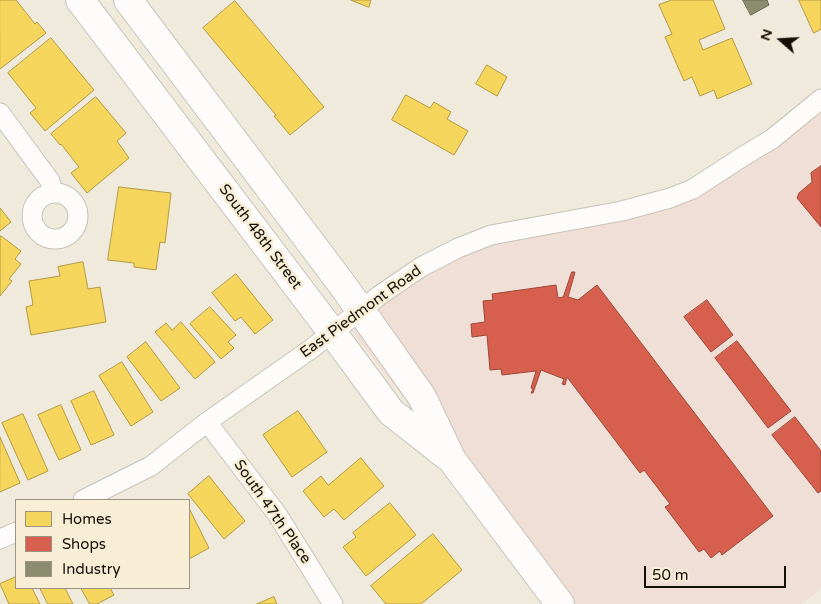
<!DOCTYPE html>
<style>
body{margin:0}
#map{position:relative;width:821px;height:604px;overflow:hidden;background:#f0eadd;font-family:"Varela Round",sans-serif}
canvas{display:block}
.legend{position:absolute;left:15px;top:499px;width:175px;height:90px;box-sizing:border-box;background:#f8edd5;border:1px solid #9c9483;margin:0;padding:6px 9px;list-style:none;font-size:15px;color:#130f07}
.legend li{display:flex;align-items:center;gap:10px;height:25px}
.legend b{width:25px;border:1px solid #9c9483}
.north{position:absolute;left:756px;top:15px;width:50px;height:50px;-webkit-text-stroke:4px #f8edd5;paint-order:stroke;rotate:289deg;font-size:14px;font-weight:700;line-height:20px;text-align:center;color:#130f07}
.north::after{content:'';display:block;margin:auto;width:18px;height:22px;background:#130f07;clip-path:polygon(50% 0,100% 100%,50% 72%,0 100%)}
.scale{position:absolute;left:644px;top:566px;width:142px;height:22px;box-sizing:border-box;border:2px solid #130f07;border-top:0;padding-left:6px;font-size:15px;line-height:18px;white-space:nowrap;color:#130f07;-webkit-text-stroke:4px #f8edd5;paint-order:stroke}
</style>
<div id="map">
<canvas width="821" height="604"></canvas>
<ul class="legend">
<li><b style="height:14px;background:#f6d55c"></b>Homes</li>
<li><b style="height:14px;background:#d6604d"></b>Shops</li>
<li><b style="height:14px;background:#8c8c6e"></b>Industry</li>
</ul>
<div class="north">N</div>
<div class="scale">50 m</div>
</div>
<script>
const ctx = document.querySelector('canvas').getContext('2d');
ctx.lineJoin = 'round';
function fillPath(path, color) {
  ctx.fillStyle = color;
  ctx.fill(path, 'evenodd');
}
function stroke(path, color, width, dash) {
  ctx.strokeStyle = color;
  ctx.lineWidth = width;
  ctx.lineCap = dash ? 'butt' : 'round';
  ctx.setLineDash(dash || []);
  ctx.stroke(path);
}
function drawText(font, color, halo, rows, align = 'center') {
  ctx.font = font + ' "Varela Round",sans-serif';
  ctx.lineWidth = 5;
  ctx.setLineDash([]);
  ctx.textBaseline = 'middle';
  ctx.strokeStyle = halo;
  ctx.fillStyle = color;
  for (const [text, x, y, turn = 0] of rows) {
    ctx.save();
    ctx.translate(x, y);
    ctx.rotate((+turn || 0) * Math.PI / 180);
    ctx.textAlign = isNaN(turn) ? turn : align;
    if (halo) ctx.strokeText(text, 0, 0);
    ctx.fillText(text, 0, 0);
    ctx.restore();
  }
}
fillPath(new Path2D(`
 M821,99v490l-20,15h-241l-108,-144 -107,-138 113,-74 212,-50z`), '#f0dfd7');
const homes = new Path2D(`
 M0,0h16l19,24 2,-2 9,11 -46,36z
 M351,0h20l-2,7z
 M672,0h41l12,29 -26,11 4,10 29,-12 20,46 -35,15 -3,-9 -14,6 -8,-19 -8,4 -19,-44 7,-3 -13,-29z
 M799,0h22v29l-7,4z
 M235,1l89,106 -34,28 -16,-19 2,-1 -73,-87z
 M51,38l43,52 -49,41 -15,-18 6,-5 -28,-35z
 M487,65l20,12 -10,19 -21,-12z
 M406,95l24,13 4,-6 17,10 -4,7 21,12 -14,24 -62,-35z
 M96,97l30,36 -9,8 12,17 -42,35 -16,-20 8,-6 -18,-23 -1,1 -9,-11z
 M119,187l52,6 -6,50 -5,-1 -4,28 -22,-3v-4l-26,-3z
 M0,208l11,14 -11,9z
 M1,236l20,15 -6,8 6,5 -12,15 3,2 -12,15v-58z
 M83,262l5,27 12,-2 6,35 -75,13 -5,-28 7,-2 -4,-24 31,-5 -2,-9z
 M236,274l37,46 -18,14 -14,-17 -6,4 -23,-28z
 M210,307l26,28 -8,7 6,6 -13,11 -31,-35z
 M181,322l34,40 -20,17 -40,-47 11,-9 6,7z
 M146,342l34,46 -19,13 -34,-44z
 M122,362l31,50 -22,14 -32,-50z
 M94,391l20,44 -23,10 -20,-44z
 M61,405l20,45 -22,10 -21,-45z
 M298,411l29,41 -35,25 -29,-42z
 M23,414l25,57 -20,9 -26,-57z
 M0,437l20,46 -20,9z
 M361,458l23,28 -40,34 -10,-11 -10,8 -21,-26 18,-15 7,9z
 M209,476l36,45 -21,18 -36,-45z
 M390,503l26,32 -50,41 -23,-29 13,-10 -3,-4z
 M189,508l20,40 -20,11z
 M433,534l29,36 -41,34h-35l-15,-18z
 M16,577v11h16l8,16h-31l-9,-20z
 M40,588h25l8,16h-25z
 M81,588h29l4,7 -17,9h-7z
 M274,597l3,7h-20z`);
fillPath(homes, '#f6d55c');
stroke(homes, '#b29a42', 1);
const shops = new Path2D(`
 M821,166v61l-24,-29 2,-5 13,-11 -1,-9z
 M572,272h3l-7,25 10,3 19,-15 176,231 -51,39 -2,-4 -9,7 -7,-9 -5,3 -34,-45 5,-3 -26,-34 -4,3 -73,-96 -2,8 -3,-1 2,-5 -23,-9 -8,23h-2l2,-4 -2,-1 5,-17 -34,4 -1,-6 -11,1 -3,-35 -15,2 -1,-13 14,-2 -2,-21 10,-1 -1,-6 64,-9 2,13 5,-1z
 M707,300l26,35 -22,17 -27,-35z
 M737,341l54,70 -23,17 -53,-70z
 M795,417l26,34v40l-3,2 -46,-58z`);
fillPath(shops, '#d6604d');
stroke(shops, '#9c4838', 1);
const industry = new Path2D(`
 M743,0h24l2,5 -18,10z`);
fillPath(industry, '#8c8c6e');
stroke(industry, '#68664f', 1);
const minor = new Path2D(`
 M0,113l50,68 3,12
 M32 216a23 23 0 1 1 46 0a23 23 0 1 1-46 0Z
 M207,422l70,92 56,90
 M83,500l68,-34 56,-44 104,-73 69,-54 41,-28 37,-19 33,-13 131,-24 48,-13 23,-9 49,-32 30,-18 49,-40
 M0,539l16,-7`);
const secondary = new Path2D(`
 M80,0l252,332 59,80 56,44
 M128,0l213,283 40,56 41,58 30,63 108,144`);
stroke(minor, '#c7c3b9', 21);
stroke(secondary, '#c7c3b9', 30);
stroke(minor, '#fdfcfa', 19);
stroke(secondary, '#fdfcfa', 28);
drawText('15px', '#130f07', '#f8edd5', [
 ["South 48th Street",260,237,53],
 ["East Piedmont Road",361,312,-36],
 ["South 47th Place",272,512,55]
]);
</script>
